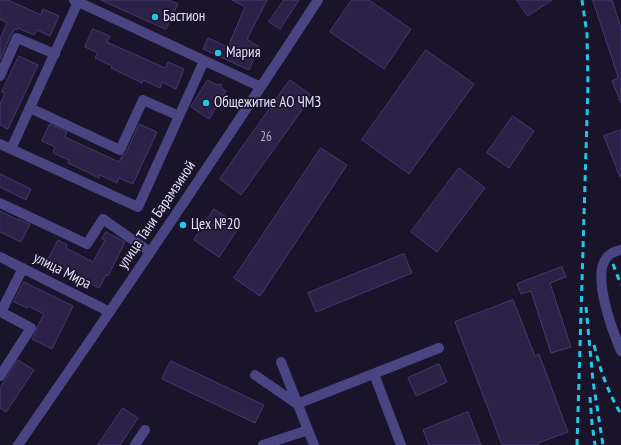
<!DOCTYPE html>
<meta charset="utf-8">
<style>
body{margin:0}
canvas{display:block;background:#191429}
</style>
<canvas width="621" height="445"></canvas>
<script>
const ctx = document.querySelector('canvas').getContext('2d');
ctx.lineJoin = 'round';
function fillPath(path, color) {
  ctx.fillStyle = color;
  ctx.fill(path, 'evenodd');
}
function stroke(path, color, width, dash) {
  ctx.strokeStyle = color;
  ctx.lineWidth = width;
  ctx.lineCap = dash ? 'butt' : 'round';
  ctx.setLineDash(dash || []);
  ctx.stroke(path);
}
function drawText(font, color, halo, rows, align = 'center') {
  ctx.font = font + ' "PT Sans Narrow",sans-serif';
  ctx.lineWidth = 3.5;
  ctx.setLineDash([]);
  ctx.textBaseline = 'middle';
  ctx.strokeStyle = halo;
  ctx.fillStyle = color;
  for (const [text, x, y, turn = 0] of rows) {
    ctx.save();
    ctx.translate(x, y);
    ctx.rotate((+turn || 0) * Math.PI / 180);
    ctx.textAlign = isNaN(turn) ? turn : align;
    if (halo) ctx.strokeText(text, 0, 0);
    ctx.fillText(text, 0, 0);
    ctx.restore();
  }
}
const building = new Path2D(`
 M0,0h8l33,15 2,-6 16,7 -9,20 -13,-6 -3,5 -16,-7 -1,2 -2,-1 -4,6 -11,25v-21l7,-16 -7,-4z
 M101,0h68l9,4 -12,25z
 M232,0h35l-20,39 12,8 -10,23 -46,-21 5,-11 20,9 17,-40z
 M284,0h15l-19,29 -11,-7z
 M352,0h17l42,29 -27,40 -54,-37z
 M517,0h35l-24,16z
 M593,0h19l9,28v75l-9,-22 6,-3z
 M93,29l17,7 -3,6 58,26 3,-6 16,7 -8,20 -14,-7 -2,6 -17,-8 -1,3 -31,-15 1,-2 -17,-8 3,-5 -13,-6z
 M426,50l48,34 -65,90 -47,-34z
 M19,56l19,9 -30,64 -8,-4v-21l5,-11 -3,-1z
 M208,80l9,5 4,-1 1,5 4,2 -17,28 -18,-12z
 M290,80l22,16 -71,99 -21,-16z
 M513,116l21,15 -25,37 -22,-15z
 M50,124l17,8 -2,5 54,25 3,-6 4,-3 13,-29 18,8 -24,52 -14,-6 -2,5 -17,-8 -1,3 -10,-5 -21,-10 1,-3 -16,-7 2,-6 -13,-6z
 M621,130v47h-1l-16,-41z
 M321,148l26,17 -87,131 -26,-18z
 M459,168l26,20 -48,64 -26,-20z
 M0,174l31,15 -5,11 -26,-13z
 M214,209l26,17 -21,31 -25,-17z
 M0,211l18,9v-1l12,5 -9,18 -21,-10z
 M106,232l19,10 -17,34 -2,-1 -7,13 -52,-27 11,-21 9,5 -1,3 27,14 12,-22 -3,-1z
 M404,254l8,19 -96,39 -8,-19z
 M562,267l4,10 -16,6 21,64 -20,6 -20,-62 -10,3 -4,-10z
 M24,282l49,24 -21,43 -20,-10 4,-7 1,-5 7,-13 -16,-8 -1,2 -13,-6z
 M513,300l22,56 4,-2 29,78 -30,11 1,2h-37l-47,-123z
 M18,360l16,10 -28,42 -6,-4v-20z
 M171,361l93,44 -9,18 -93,-44z
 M439,364l8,18 -31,14 -8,-18z
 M123,408l15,10 -18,27h-22z
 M468,412l13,33h-52l-6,-15z`);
fillPath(building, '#2c2248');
stroke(building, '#453771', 1);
stroke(new Path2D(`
 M74,0l187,87
 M0,76l17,-38 38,16
 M30,108l90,42 23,-50 36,16
 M0,144l11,5 67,-147
 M11,149l127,58 66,-146
 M0,203l87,41 16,-25 47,33
 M621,250c-5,1 -10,3 -14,7 -16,18 6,75 14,94
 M0,257l110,55
 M281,362l33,83
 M374,374l27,71
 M255,375l42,29 142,-56
 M0,376l31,-48 -30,-16 22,-44
 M18,445c102,-147 202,-295 300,-445
 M135,445l10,-15
 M263,445l45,-15`), '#4a4483', 10);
stroke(new Path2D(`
 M613,264l8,21
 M586,307l7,74 10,64
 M594,345c6,24 14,48 27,69
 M590,397l2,27 3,21
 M577,445l11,-360 -1,-51 -5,-34`), '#21c8e6', 3, [6, 5]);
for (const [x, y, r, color] of [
 [155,17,4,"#21c8e6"],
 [218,53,4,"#21c8e6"],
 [206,103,4,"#21c8e6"],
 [183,225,4,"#21c8e6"]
]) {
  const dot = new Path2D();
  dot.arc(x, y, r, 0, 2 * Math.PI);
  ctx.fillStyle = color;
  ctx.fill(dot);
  stroke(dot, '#191429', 1.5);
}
drawText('13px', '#b6b0ce', null, [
 ["26",266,137]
]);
drawText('15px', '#e4dffb', '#191429', [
 ["Бастион",163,17],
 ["Мария",226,53],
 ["Общежитие АО ЧМЗ",214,103],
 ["Цех №20",191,225]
], 'left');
drawText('15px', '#e4dffb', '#191429', [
 ["улица Тани Барамзиной",157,215,-56],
 ["улица Мира",62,271,27]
]);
</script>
